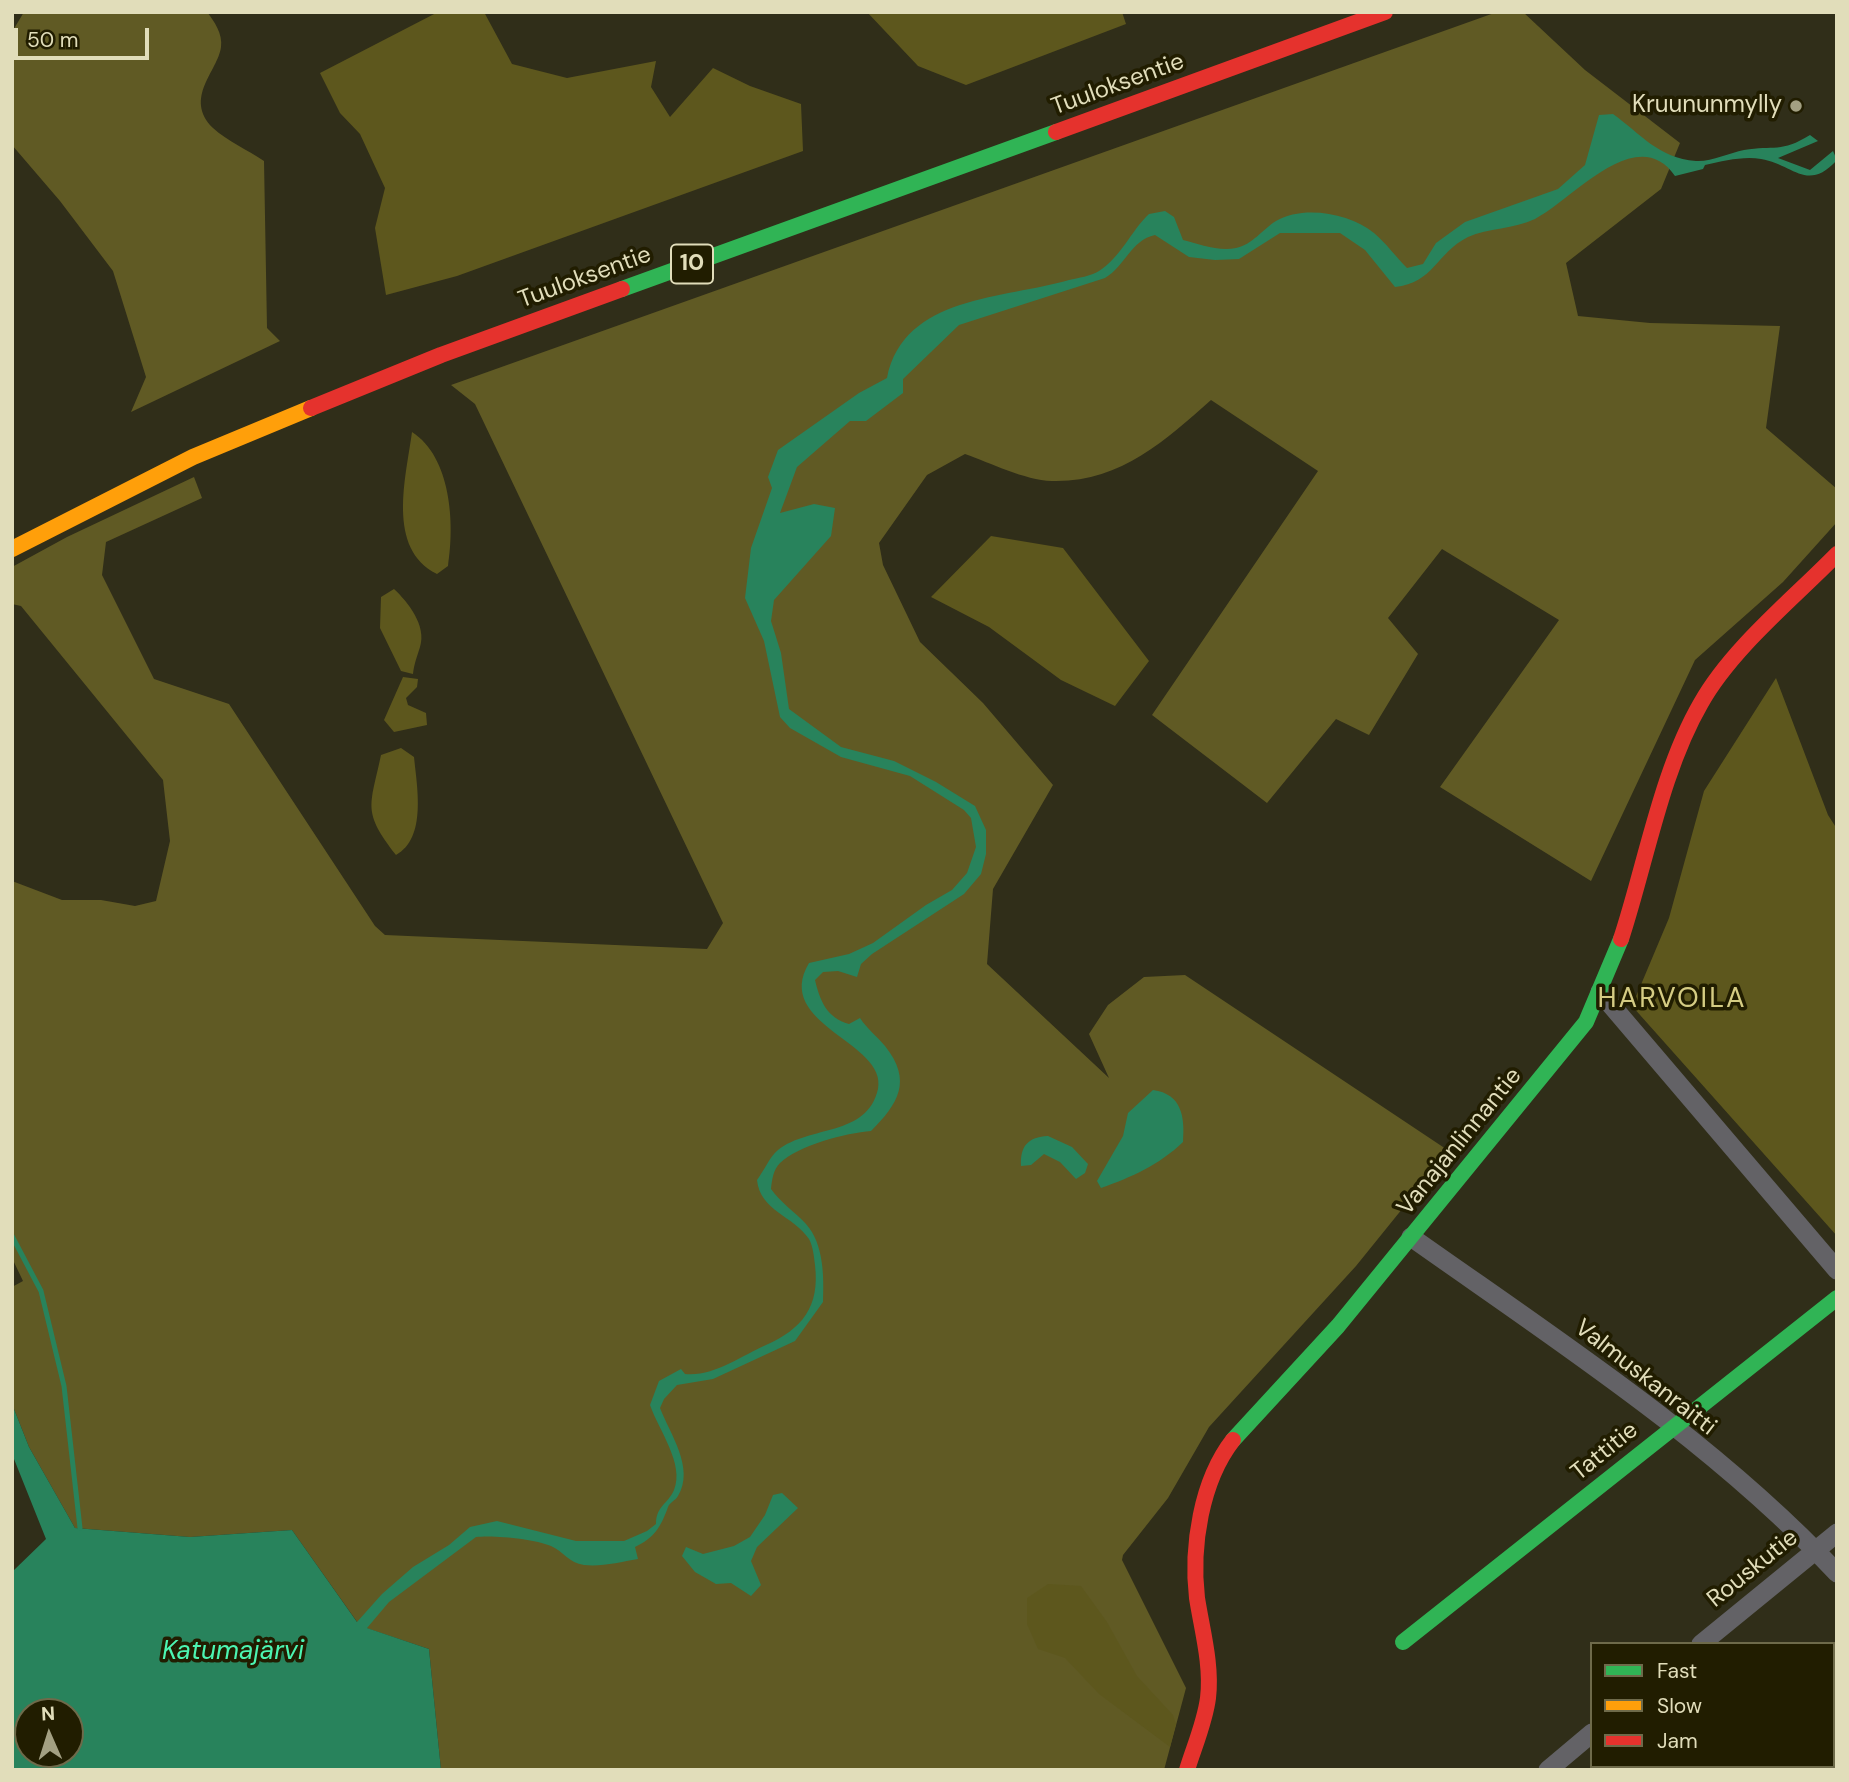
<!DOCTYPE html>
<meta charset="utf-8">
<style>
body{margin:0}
#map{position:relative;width:1849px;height:1782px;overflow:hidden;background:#302e19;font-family:"DM Sans",sans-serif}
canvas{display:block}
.frame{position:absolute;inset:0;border:14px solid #e1ddba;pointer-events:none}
.legend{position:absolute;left:1590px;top:1642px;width:245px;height:126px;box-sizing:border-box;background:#211d00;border:2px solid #6e6a4a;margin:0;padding:9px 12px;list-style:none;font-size:21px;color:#e1ddba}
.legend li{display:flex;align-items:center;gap:14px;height:35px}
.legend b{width:35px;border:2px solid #6e6a4a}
.north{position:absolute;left:14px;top:1698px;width:70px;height:70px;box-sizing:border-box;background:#211d00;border:2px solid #6e6a4a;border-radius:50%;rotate:357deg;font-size:19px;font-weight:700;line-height:28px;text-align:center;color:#e1ddba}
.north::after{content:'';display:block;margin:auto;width:24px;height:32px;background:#a3a082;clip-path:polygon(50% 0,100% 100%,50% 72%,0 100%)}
.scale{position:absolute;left:14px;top:28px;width:135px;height:32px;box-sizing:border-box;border:4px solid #e1ddba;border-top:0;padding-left:9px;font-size:21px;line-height:24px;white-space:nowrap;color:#e1ddba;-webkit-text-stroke:5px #211d00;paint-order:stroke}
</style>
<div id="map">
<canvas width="1849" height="1782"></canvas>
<div class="frame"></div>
<ul class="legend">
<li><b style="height:9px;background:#30b455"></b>Fast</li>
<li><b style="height:9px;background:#ff9f0a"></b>Slow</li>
<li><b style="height:9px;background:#e5322d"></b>Jam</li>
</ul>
<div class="north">N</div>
<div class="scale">50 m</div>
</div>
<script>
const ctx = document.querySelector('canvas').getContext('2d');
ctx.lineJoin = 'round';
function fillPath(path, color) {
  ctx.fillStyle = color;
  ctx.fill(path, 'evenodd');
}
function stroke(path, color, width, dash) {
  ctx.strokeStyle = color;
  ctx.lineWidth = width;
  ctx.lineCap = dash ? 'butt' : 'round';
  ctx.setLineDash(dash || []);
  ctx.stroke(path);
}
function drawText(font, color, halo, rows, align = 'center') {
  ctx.font = font + ' "DM Sans",sans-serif';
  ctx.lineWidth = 7;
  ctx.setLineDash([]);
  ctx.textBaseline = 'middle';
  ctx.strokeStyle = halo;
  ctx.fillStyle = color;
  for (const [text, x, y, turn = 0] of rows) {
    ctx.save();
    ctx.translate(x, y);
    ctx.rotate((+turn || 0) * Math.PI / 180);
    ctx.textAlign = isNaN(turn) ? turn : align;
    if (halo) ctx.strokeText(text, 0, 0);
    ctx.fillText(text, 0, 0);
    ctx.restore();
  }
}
fillPath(new Path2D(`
 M24,12h183c7,9 16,22 14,35 -3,24 -38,51 -8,81 14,13 35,22 51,33l3,167 13,13 -149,71 15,-35 -33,-106 -53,-70 -48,-56v-113z
 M1497,12h26l62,58 95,73 -19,46 -95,74 12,53 72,7 130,3 -14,102 71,61v33l-54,60 -88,78 -104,221 -151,-94 119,-167 -117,-71 -54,69 30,36 -49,81 -33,-16 -69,84 -115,-88 166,-244 -107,-71c-46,41 -92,83 -159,81 -28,-1 -61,-18 -87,-27l-38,21 -48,68 4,22 37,77 63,61 70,82 -60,104 -6,75 122,114 -20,-44 19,-29 36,-28 41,-2 264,176 -93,115 -147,161 -41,71 -45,57 -1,5 64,128 -22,82h-723l-12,-121 -69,-23 -68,-96 -102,7 -115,-9 -46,-81 -17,-43v-117l11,-6 -11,-23v-377l50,19h39l34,6 21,-5 14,-60 -7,-61 -142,-174 -9,-2v-37l55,-30 127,-60 8,21 -96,44 -4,33 52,104 75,25 146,222 10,9 322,14 16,-26 -248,-519 -24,-19z`), '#605a24');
fillPath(new Path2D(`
 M438,12h46l28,52 55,14 89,-17 -5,26 19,30 43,-49 37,18 51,18 2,47 -346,125 -71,19 -11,-67 10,-40 -25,-54 -20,-21 -20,-40z
 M867,12h255l4,12 -160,61 -48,-19z
 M412,432c39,25 43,91 36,134l-11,8c-51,-25 -31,-97 -25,-142z
 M991,536l72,12 86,113 -34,45 -54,-26 -72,-53 -58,-30z
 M394,589c14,13 33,37 26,58 -3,10 -6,17 -7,27l-12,-3 -21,-43 1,-31z
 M403,677l15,2 -1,8 -11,11 2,7 18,8 1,12 -33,7 -10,-12z
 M1776,678l52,137 9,14v407l-205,-230 37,-88 35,-127z
 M401,748l13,9c3,30 13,81 -18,98 -34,-44 -26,-48 -15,-100z
 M1048,1584l33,2 26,36 30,54 36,39 3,9 -6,23 -71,-53 -34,-36 -27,-9 -11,-25v-26z`), '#5d571d');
fillPath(new Path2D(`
 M1613,114c28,20 45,44 83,47 15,1 33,-8 48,-11 30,-5 37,3 66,-15l8,6 -40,17 32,12 23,-19 4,9c-30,33 -44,4 -76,-1 -18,-3 -37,2 -56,6l-2,4 -28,7c-38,-55 -103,24 -140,43 -21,10 -47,9 -67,18 -32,16 -34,46 -73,50l-30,-37 -25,-17h-60l-41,26 -24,1 -26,-3 -34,-22c-24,5 -30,31 -50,43l-146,47 -56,54v14l-37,28h-16l-53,46 -17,46 34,-9 21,4 -4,28 -57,64 -3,21 10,32 8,56 52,38 53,14 42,21 39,24 11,24v24l-5,20 -17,20 -92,60 -11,10 -4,13 -19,-6 -15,1 -8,8c5,21 12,38 34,44l11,-6c7,11 17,18 25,28 28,35 13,58 -14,85 -25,2 -72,14 -91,32 -7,7 -8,17 -9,26 10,14 23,22 35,35 18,20 18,53 17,78l-28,39 -82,38 -36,6 -13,14 -4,9c10,26 35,60 18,88 -3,5 -8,6 -10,11 -7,20 -14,31 -33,40l3,12c-18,3 -36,8 -54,6 -15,-2 -21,-14 -33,-19 -17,-7 -56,-11 -75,-9l-87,65 -22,26 62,21 12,121h-429v-198l34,-33 -34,-85v-50l17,43 46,81 115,9 102,-7 65,92 25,-28 31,-27 36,-22 21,-18 27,-6 79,20h48l23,-10 9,-7c0,-18 12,-20 18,-34 11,-26 -16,-61 -24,-85l9,-24 22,-12 4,5c28,3 56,-18 81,-29 36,-16 54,-38 49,-80 -1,-8 -2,-19 -6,-26 -15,-23 -49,-28 -52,-59 7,-9 13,-24 21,-30 32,-25 89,-13 100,-61 10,-47 -106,-64 -69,-126l40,-9 24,-11 53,-38 26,-15 15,-17 9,-26 -5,-29 -7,-8 -54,-34 -69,-19 -51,-29 -10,-11 -16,-76 -19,-43 6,-50 21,-60 -4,-11 10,-27 81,-57 28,-15c17,-83 117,-79 182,-98 9,-2 22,-4 30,-9 22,-14 32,-40 50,-57l16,-3 9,6 9,23c16,4 36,12 53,8 16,-3 27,-19 40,-27 27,-16 74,-8 98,12 12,10 22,24 33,35l16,-4 13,-21 29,-21 93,-33 27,-24 14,-50zM70,1712v42h-42v-42z
 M1153,1090c29,4 32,27 30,52 -24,23 -51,35 -82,46l-4,-7 26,-45 5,-23z
 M1048,1136l24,11 16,17 -3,9 -9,6 -16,-17 -16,-8 -13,11 -10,1c-1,-20 7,-29 27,-30z
 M782,1493l16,15 -41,39 -6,14 10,24 -10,11 -20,-13 -15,1 -21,-12 -13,-16 4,-9 17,7 31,-8 16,-9 15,-22 8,-20z`), '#28835c');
stroke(new Path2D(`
 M12,1236l29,55 23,95 16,142`), '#28835c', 5);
stroke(new Path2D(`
 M1600,992l237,278
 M1411,1237c147,104 302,204 426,336
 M1701,1644l136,-111
 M1548,1770l44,-37`), '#636266', 19);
stroke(new Path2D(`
 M622,289l434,-157
 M1233,1440l105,-114 248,-304 35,-83
 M1403,1642l434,-344`), '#30b455', 16);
stroke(new Path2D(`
 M12,549l181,-92 118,-49`), '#ff9f0a', 16);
stroke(new Path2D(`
 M1056,132l329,-120
 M311,408l130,-53 181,-66
 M1621,939c25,-76 40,-167 80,-236 31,-55 92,-104 136,-149
 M1187,1770c7,-23 18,-48 21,-72 4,-33 -6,-68 -11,-100 -6,-51 4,-117 36,-158`), '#e5322d', 16);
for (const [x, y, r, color] of [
 [1796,106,7,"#a3a082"]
]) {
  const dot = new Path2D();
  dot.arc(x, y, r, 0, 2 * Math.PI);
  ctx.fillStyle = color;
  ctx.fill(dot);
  stroke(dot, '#211d00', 2.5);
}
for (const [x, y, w] of [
 [692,264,42]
]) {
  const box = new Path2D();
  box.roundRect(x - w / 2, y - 19.5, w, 39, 5);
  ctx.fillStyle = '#211d00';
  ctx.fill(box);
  stroke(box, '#e1ddba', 2);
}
drawText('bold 23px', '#e1ddba', null, [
 ["10",692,264]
]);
drawText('24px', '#e1ddba', '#211d00', [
 ["Tuuloksentie",1118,85,-20],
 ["Tuuloksentie",585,278,-20],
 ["Vanajanlinnantie",1460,1142,-51],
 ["Valmuskanraitti",1645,1378,38],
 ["Tattitie",1605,1452,-39],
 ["Rouskutie",1753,1569,-39]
]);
drawText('24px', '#e1ddba', '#211d00', [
 ["Kruununmylly",1782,106]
], 'right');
drawText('italic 26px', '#4cf5b2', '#211d00', [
 ["Katumajärvi",233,1652]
]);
ctx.letterSpacing = '2px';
drawText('28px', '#d5cc83', '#211d00', [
 ["HARVOILA",1672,1000]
]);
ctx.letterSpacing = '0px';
</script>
